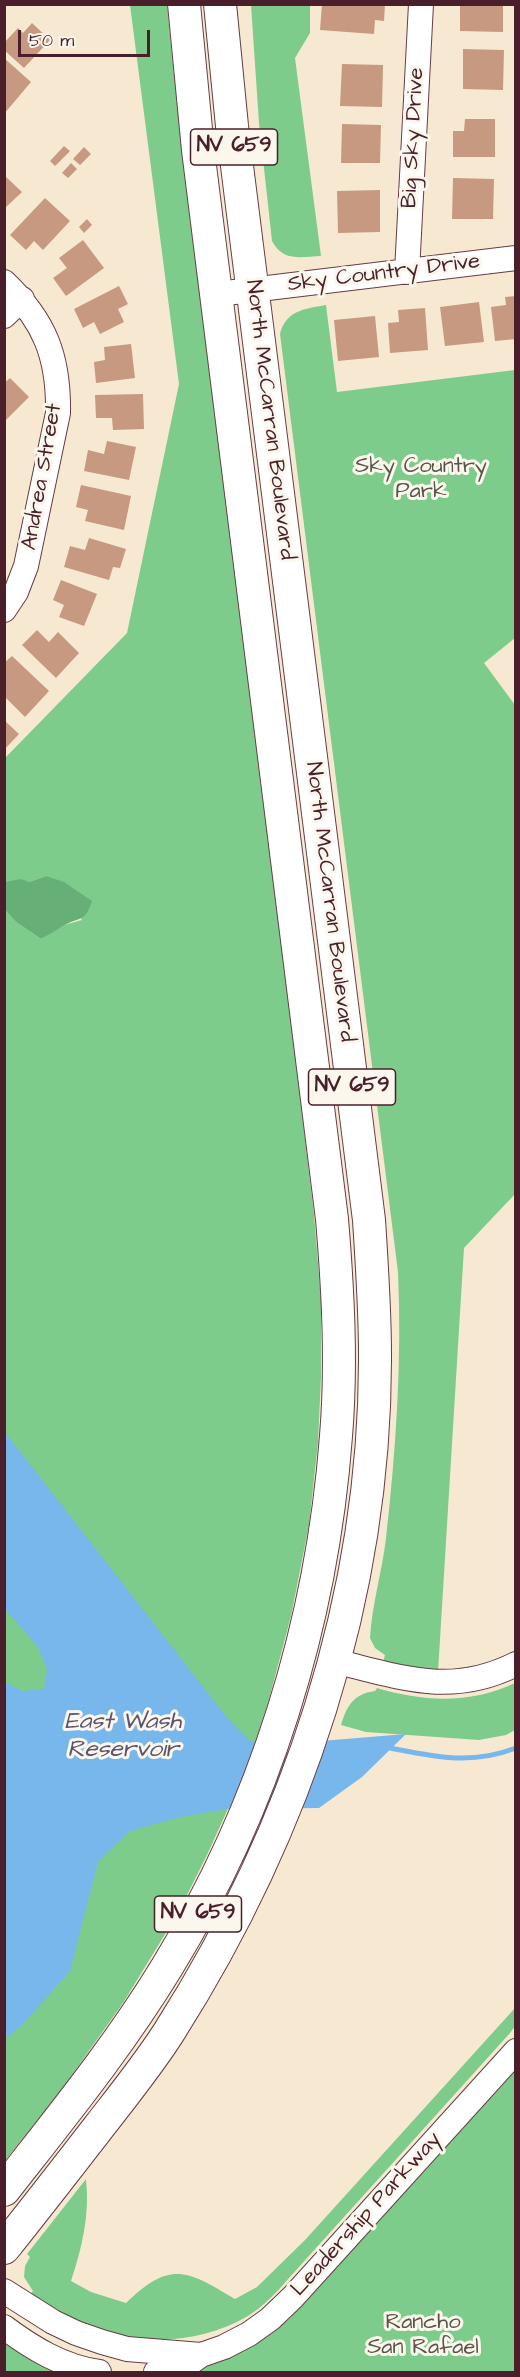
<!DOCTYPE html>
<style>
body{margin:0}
#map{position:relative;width:520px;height:2377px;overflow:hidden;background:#f7e8d2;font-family:"Architects Daughter",sans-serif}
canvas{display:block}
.frame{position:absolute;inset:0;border:6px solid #4a1f2b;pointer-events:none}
.scale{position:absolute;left:18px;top:30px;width:132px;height:27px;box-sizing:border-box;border:3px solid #4a1f2b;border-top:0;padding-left:8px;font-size:18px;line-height:21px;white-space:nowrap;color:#4a1f2b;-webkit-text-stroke:4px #fbf7ec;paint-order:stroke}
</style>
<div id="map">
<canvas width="520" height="2377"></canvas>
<div class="frame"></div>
<div class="scale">50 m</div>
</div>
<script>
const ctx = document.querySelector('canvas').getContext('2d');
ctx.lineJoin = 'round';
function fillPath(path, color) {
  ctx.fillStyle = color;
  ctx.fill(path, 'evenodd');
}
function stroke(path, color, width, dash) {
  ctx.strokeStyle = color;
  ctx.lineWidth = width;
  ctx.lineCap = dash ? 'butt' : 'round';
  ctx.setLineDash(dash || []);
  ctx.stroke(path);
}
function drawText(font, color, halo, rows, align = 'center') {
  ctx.font = font + ' "Architects Daughter",sans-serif';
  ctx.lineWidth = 6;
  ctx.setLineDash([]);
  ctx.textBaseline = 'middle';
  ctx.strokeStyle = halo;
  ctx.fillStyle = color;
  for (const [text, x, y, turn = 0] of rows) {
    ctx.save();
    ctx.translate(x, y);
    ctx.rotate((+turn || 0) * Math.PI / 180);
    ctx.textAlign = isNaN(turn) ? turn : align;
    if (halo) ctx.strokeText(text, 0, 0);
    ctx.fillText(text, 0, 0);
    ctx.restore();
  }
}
fillPath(new Path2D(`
 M130,5h37l16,158 75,585 56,466 7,87v76l-3,65 -9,83 -18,91 -23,87 -15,46 -22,53 -24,53 -29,58 -55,90 -59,83 -59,75v-1251l11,12 25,17 23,-14 18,-5 -36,-44 -17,6h-24v-124l122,-125 52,-249z
 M251,5h59v28l-15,25 26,198c-20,1 -38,6 -49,-15l-13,-118z
 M326,305l11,87 178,-22v268l-31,25 31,42v489l-51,54 -26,424 -55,-10 2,-7 -10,-7 -5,-10c2,-34 12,-66 16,-100 10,-89 16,-177 12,-266l-118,-938c6,-24 25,-25 46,-29z
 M515,1683v47l-9,5 -27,5 -113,-8 -25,-7c6,-19 12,-31 34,-34l2,-3c47,14 94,16 138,-5z
 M515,2008v18l-5,7 -221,245c-12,14 -25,28 -41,38 -71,41 -153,25 -217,-22l2,-3 -9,-14 1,-11 5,-9 -3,-3 59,-75c4,35 -4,69 -15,102l20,11 35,11c44,-43 61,-33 109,-4l22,-12 48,-47z
 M515,2067v305h-334c41,-8 75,-28 108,-53z
 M4,2332l73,40h-72z`), '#7dcc8b');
fillPath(new Path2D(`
 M46,876l18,6 28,19c-7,22 -12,15 -29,25 -7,4 -14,9 -22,13l-25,-17 -11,-12v-28l16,-3 8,3z`), '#66b077');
fillPath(new Path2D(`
 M4,1431l224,288 21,21 36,13 36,-12 85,-7 -44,43 -43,31 -91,1 -48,8 -50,14 -32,31 -28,109 -48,54 -17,14v-357l17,9 22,-2 3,-20 -9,-22 -33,-38z`), '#78b7ec');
stroke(new Path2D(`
 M385,1747c47,9 84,19 131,1`), '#78b7ec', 5);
fillPath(new Path2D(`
 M322,4h63l-1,17 -9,-1 -1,14 -54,-4z
 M460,4h43v28l-43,-1z
 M32,23l18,17 -26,28 -20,-18v-7l14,-15 5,5z
 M463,49l41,1 -1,40 -40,-1z
 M4,58l27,24 -27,32z
 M342,64l41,1 -1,42 -42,-1z
 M465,119h30v38h-42v-26h11z
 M342,124l39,1 -1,38h-39z
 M64,146l6,5 -15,15 -5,-5z
 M84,147l7,7 -11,11 -7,-6z
 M71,163l6,6 -9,9 -6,-5z
 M4,175l18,17 -18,17z
 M453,178l41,1 -1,40h-41z
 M380,190v42l-42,1 -1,-42z
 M45,198l25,23 -27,29 -9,-9 -8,9 -16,-15z
 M87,219l5,6 -8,8 -5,-6z
 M83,240l21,28 -38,28 -13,-18 14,-10 -8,-10z
 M119,286l9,18 -10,5 6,13 -24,12 -6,-12 -11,6 -9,-19z
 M516,296v43l-21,2 -4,-34 15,-2 -1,-8z
 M479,302l5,40 -39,4 -5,-39z
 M425,308l3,42 -38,3 -2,-30 11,-1 -1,-12z
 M375,316l4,41 -41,4 -4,-41z
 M131,344l4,34 -39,5 -2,-21 11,-2 -1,-13z
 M10,378l19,19 -25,25v-39z
 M143,394l1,35 -31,1 -1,-12h-16l-1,-23z
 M107,441l29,6 -7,33 -45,-9 4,-21 16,4z
 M81,485l50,11 -7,34 -39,-9 3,-11 -12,-3z
 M89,538l37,11 -6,19 -7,-1 -4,13 -45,-13 6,-21 15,4z
 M61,580l36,14 -13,32 -25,-9 5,-12 -11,-5z
 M37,630l12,12 9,-10 21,21 -23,25 -34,-33z
 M12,656l37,35 -24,26 -21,-21 2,-16 -2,-17z
 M4,720l15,14 -15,16z`), '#c79980');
const minor = new Path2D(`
 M407,272l14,-268
 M4,282c41,39 55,75 54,131l-32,153 -10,26 -12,18
 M218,294l298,-36
 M4,316l18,-17
 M334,1661c66,16 117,36 182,3
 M4,2291l49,31 23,11 26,9 25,7 74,6
 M4,2327c28,21 59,40 95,45
 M156,2372l31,-7 14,-10 23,-8 25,-13 21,-15 23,-22 223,-246`);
const major = new Path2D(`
 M4,2190c57,-73 115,-144 163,-223 98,-160 155,-344 169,-531 6,-72 2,-145 -4,-217l-134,-1069 -14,-146
 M4,2248c32,-40 63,-80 94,-120 24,-31 50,-63 71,-96 128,-201 207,-436 206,-677 0,-45 -3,-90 -6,-135l-137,-1094 -12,-122`);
stroke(minor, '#643d44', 26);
stroke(major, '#643d44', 34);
stroke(minor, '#fff', 24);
stroke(major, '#fff', 32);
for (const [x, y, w] of [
 [234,147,87],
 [352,1087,87],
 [198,1914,87]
]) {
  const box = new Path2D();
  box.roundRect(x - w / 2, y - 18, w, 36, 4.5);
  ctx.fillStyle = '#fbf7ec';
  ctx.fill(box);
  stroke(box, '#4a1f2b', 1.5);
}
drawText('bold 21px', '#4a1f2b', null, [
 ["NV 659",234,147],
 ["NV 659",352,1087],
 ["NV 659",198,1914]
]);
drawText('22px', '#4a1f2b', '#fbf7ec', [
 ["Big Sky Drive",414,138,-87],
 ["Sky Country Drive",384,274,-7],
 ["North McCarran Boulevard",269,420,83],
 ["Andrea Street",43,477,-80],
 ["North McCarran Boulevard",329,902,83],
 ["Leadership Parkway",367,2215,-48]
]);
drawText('22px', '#595348', '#fbf7ec', [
 ["Sky Country",421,467],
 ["Park",421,492],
 ["Rancho",423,2323],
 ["San Rafael",423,2348]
]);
drawText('italic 24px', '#5a546f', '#fbf7ec', [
 ["East Wash",123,1723],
 ["Reservoir",123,1751]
]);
</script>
